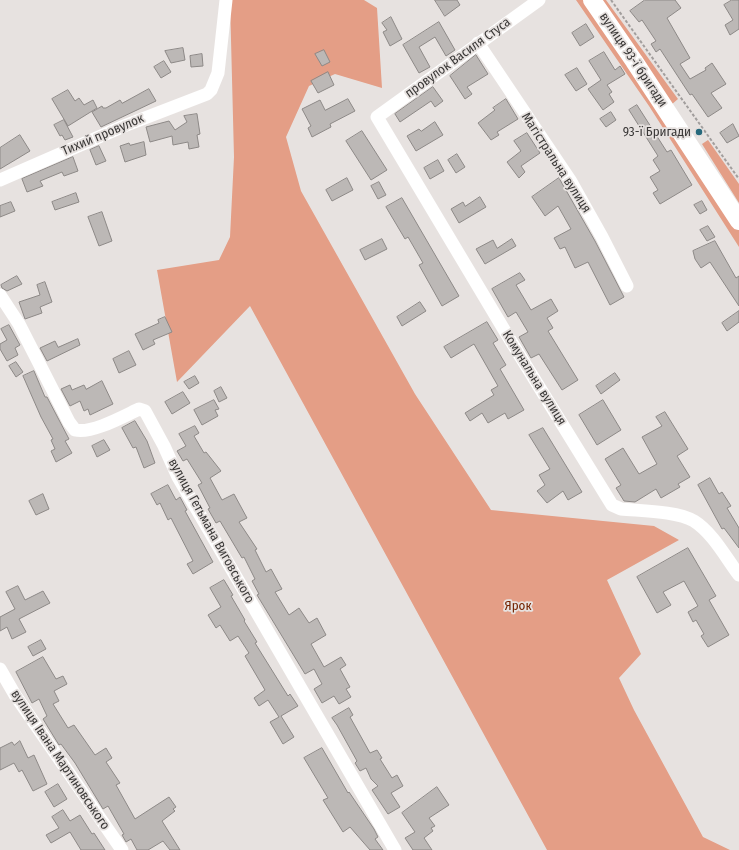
<!DOCTYPE html>
<meta charset="utf-8">
<style>
body{margin:0}
canvas{display:block;background:#e7e2e0}
</style>
<canvas width="739" height="850"></canvas>
<script>
const ctx = document.querySelector('canvas').getContext('2d');
ctx.lineJoin = 'round';
function fillPath(path, color) {
  ctx.fillStyle = color;
  ctx.fill(path, 'evenodd');
}
function stroke(path, color, width, dash) {
  ctx.strokeStyle = color;
  ctx.lineWidth = width;
  ctx.lineCap = dash ? 'butt' : 'round';
  ctx.setLineDash(dash || []);
  ctx.stroke(path);
}
function drawText(font, color, halo, rows, align = 'center') {
  ctx.font = font + ' "Fira Sans Condensed",sans-serif';
  ctx.lineWidth = 3.5;
  ctx.setLineDash([]);
  ctx.textBaseline = 'middle';
  ctx.strokeStyle = halo;
  ctx.fillStyle = color;
  for (const [text, x, y, turn = 0] of rows) {
    ctx.save();
    ctx.translate(x, y);
    ctx.rotate((+turn || 0) * Math.PI / 180);
    ctx.textAlign = isNaN(turn) ? turn : align;
    if (halo) ctx.strokeText(text, 0, 0);
    ctx.fillText(text, 0, 0);
    ctx.restore();
  }
}
fillPath(new Path2D(`
 M230,0h134l13,8 5,80 -47,-14 -26,12 -23,51 15,54 114,203 76,116 163,16 25,14 -72,40 34,74 -22,24 15,32 69,127 27,13h-183l-297,-544 -73,76 -20,-112 62,-10 11,-23 4,-80z
 M576,0h12l151,229v18l-90,-141z
 M597,0h9l72,99 -7,6z
 M708,140l31,44v19l-37,-59z`), '#e49e86');
const building = new Path2D(`
 M435,0h22l3,5 -15,11z
 M645,0h30l6,8 -14,10 23,40 -10,6 10,15 16,-9 -1,-2 7,-5 14,21 -15,9 11,15 -14,9 -16,-23 -2,1 -30,-46 -4,3 -5,-8 5,-3 -14,-21 -3,2 -9,-11z
 M732,0h7v29l-9,6 -5,-10 8,-5 -9,-15z
 M391,17l11,22 -12,7 -7,-14 4,-2 -5,-7z
 M439,22l16,28 -9,6 -11,-19 -16,10 11,20 -11,6 -16,-28z
 M586,24l8,13 -14,9 -8,-13z
 M183,48l2,12 -14,3 -6,-12z
 M324,50l6,12 -8,4 -7,-12z
 M604,52l11,18 5,-4 5,8 -18,11 5,7 -3,2 5,8 -11,8 -15,-21 13,-9 -12,-19z
 M202,54l1,12 -12,1 -1,-11z
 M476,55l12,19 -21,13 5,7 -7,5 -15,-23z
 M164,61l7,11 -10,6 -7,-11z
 M577,68l10,16 -11,7 -11,-16z
 M328,72l6,13 -16,8 -7,-12z
 M433,87l10,14 -8,6 -4,-6 -31,21 -5,-8z
 M149,89l7,12 -55,26 -9,-15 10,-6 1,2h3l14,-8 2,3z
 M68,90l7,11 4,-3 5,7 9,-5 4,8 -29,18 -16,-27z
 M348,99l7,12 -25,13 1,3 -19,10 -4,-9 3,-2 -9,-17 18,-9 5,10z
 M506,99l12,20 -21,13 2,3 -8,5 -13,-17 17,-13 -2,-2z
 M637,105l30,47 4,-2 21,35 -32,19 -7,-11 5,-3 -8,-13 10,-6 -7,-11 5,-4 -29,-46z
 M611,112l5,8 -10,7 -6,-8z
 M197,114l3,20 -3,1 2,12 -10,2 -1,-7 -15,3 -1,-9 -22,6 -4,-15 23,-6 6,9 12,-8 -3,-6z
 M64,120l9,17 -8,3 -3,-5 -2,1 -6,-11z
 M435,122l8,13 -27,16 -9,-15 12,-7 2,2z
 M733,124l6,12 -12,7 -7,-10z
 M362,131l25,39 -16,10 -25,-39z
 M527,133l13,20 -19,13 4,6 -6,6 -12,-16 14,-11 -7,-10z
 M20,135l10,16 -30,18v-21z
 M144,142l2,13 -21,7 -5,-16 9,-3 1,2z
 M99,146l7,15 -10,4 -6,-15z
 M457,154l8,13 -9,6 -8,-13z
 M73,157l5,14 -14,5 -2,-4 -22,9 3,5 -16,6 -5,-13z
 M438,160l6,11 -14,8 -6,-11z
 M347,178l6,12 -21,11 -6,-11z
 M559,178l36,63 29,56 -14,8 -22,-43 -13,6 -10,-21 -5,2 -6,-11 17,-9 -13,-23 -13,10 -13,-19z
 M379,182l7,13 -8,4 -7,-13z
 M76,193l3,9 -24,8 -3,-8z
 M480,197l6,10 -27,16 -8,-14 12,-7 2,4z
 M402,198l57,98 -17,10 -23,-41 4,-2 -15,-26 -3,2 -19,-32z
 M702,201l5,9 -7,4 -6,-9z
 M11,202l4,9 -15,6v-11z
 M102,212l10,29 -13,5 -11,-29z
 M708,226l7,11 -8,4 -7,-11z
 M382,239l5,10 -22,11 -5,-10z
 M512,239l4,7 -31,18 -9,-15 17,-9 4,8z
 M715,241l21,37 3,-2v30l-29,-44 -9,6 -6,-9 -2,-8z
 M520,273l5,7 -9,5 15,25 20,-11 7,12 -11,7 6,10 -5,3 30,49 -16,10 -23,-36 -8,4 -12,-21 9,-5 -12,-20 -8,5 -16,-28z
 M17,276l5,8 -15,7 -5,-3 -1,-3z
 M45,282l7,20 -12,5 2,6 -17,6 -6,-17 21,-7 -3,-10z
 M420,302l6,9 -24,15 -5,-9z
 M739,311v11l-12,9 -5,-8z
 M165,317l7,15 -19,8 2,4 -12,6 -8,-16 24,-11 -1,-3z
 M487,322l11,18 -5,3 13,22 -6,4 24,41 -16,9 -3,-6 -17,10 -6,-10 -12,8 -5,-8 29,-18 -3,-5 7,-4 -24,-42 -23,14 -7,-11z
 M9,325l11,20 -5,3 3,7 -11,6 -7,-12v-5l7,-4 -6,-11z
 M78,339l2,6 -33,16 -7,-13 15,-7 3,6z
 M129,351l7,14 -17,8 -6,-14z
 M16,362l7,10 -7,5 -7,-11z
 M34,371l11,26h2l22,42 -4,2 7,12 -16,9 -5,-11 4,-2 -4,-9 2,-1 -12,-22 -18,-41z
 M615,373l5,7 -19,14 -5,-8z
 M195,376l4,7 -10,6 -5,-7z
 M102,381l11,23 -23,11 -2,-6 -4,2 -4,-10 -10,5 -9,-17 9,-4 2,5 12,-5 2,4z
 M221,387l6,11 -8,4 -5,-11z
 M183,392l7,11 -18,11 -7,-12z
 M214,400l5,9 -4,1 3,6 -16,9 -8,-15z
 M603,400l18,30 -24,15 -18,-30z
 M665,412l23,37 -11,7 13,21 -12,7 2,3 -19,11 -5,-9 -21,13 -11,-1 -8,-13 5,-3 -16,-26 18,-11 16,26 18,-10 -15,-27 20,-11 -6,-9z
 M135,421l12,20 8,22 -11,5 -8,-21 -3,1 -11,-20z
 M195,426l4,7 -5,3 10,17 2,-1 15,19 -11,7 12,22 12,-6 13,24 -8,4 18,27 -2,1 11,22 5,-3 11,20 -7,3 14,23 10,-7 10,15 8,-5 9,17 -15,9 13,23 17,-10 5,8 -6,4 10,18 -4,2 5,8 -12,7 -5,-8 -12,7 -8,-14 8,-5 -8,-15 -9,5 -48,-79 2,-1 -7,-13 3,-2 -11,-22 -2,1 -22,-37 -4,2 -8,-14 2,-1 -12,-23 4,-2 -15,-24 -4,2 -6,-10 9,-5 -7,-12z
 M543,428l39,64 -14,8 -5,-9 -16,12 -10,-12 8,-6 -6,-10 11,-6 -21,-34z
 M104,440l6,10 -13,7 -5,-11z
 M710,478l9,16 3,-2 9,14 -4,2 12,20v20l-15,-20 -2,1 -24,-44z
 M168,485l8,15 4,-3 7,13 -2,1 28,51 -20,12 -6,-10 6,-3 -22,-43 -3,2 -8,-17 -3,2 -6,-11z
 M43,494l6,15 -13,6 -7,-14z
 M688,548l28,48 -7,4 20,35 -21,12 -7,-11 3,-2 -8,-14 -3,2 -5,-10 10,-6 -14,-25 -21,11 8,13 -14,8 -20,-36z
 M224,580l9,15 -2,1 14,24 -1,1 13,21 -2,1 33,53 2,-2 8,12 -17,10 13,21 -11,7 -13,-22 9,-5 -11,-17 -9,6 -5,-8 11,-8 -20,-34 4,-3 -11,-17 -8,5 -10,-16 -4,3 -8,-13 13,-8 -11,-19z
 M18,586l7,14 18,-9 7,12 -31,16 7,13 -14,7 -5,-12 -7,4v-14l15,-8 -9,-17z
 M41,640l5,9 -13,7 -5,-9z
 M43,657l13,22 7,-3 4,8 -13,7 5,10 -6,3 15,24 6,-3 21,30 11,-7 6,10 -6,4 14,21 -4,2 19,34 34,-22 7,10 -3,2 2,2 -13,10 18,29h-10l-7,-9 -15,9h-11l-6,-11 -5,3 -4,-7 2,-1 -16,-28 -5,3 -28,-46 -14,-19 -2,1 -5,-8 -11,-18 4,-3 -8,-17 -7,4 -16,-31z
 M349,708l4,7 -3,2 20,36 7,-3 5,8 -2,1 12,19 5,-3 6,11 -12,7 9,14 -12,7 -16,-24 6,-4 -7,-7 -5,-11 -6,3 -5,-8 2,-2 -20,-36 -5,-7z
 M20,741l8,17 6,-3 13,29 -14,7 -11,-21 -3,2 -5,-9 -14,7v-22l12,-6 2,3z
 M322,748l26,45 1,-1 25,37 4,8 -3,2 8,11h-13l-20,-23 -7,5 -20,-32 5,-2 -24,-40z
 M58,784l9,15 -13,8 -9,-15z
 M437,787l12,18 -20,13 6,8 -4,2 2,3 -9,7 8,12h-19l-8,-12 10,-6 -13,-19z
 M63,810l7,11 10,-6 12,19 2,-1 11,17h-24l-11,-18 -19,11 -5,-8 13,-7 -7,-11z`);
fillPath(building, '#bcb8b6');
stroke(building, '#8d8987', 1);
stroke(new Path2D(`
 M611,0l128,179`), '#a29e9d', 2, [3, 2]);
stroke(new Path2D(`
 M539,0l-162,117 132,221 103,167 9,4c20,2 56,2 73,12 19,12 32,37 45,54
 M478,43l92,137 32,57 25,49
 M0,180l124,-54 83,-32 4,-4 7,-17 8,-73
 M0,295l19,29 50,98 6,8c17,4 49,-14 64,-21l6,2 19,35 14,31 217,373
 M0,669l15,26 107,155`), '#fff', 13);
stroke(new Path2D(`
 M592,0l42,61 105,160`), '#fff', 18);
for (const [x, y, r, color] of [
 [699,132,4,"#27697c"]
]) {
  const dot = new Path2D();
  dot.arc(x, y, r, 0, 2 * Math.PI);
  ctx.fillStyle = color;
  ctx.fill(dot);
  stroke(dot, '#e7e2e0', 1.5);
}
drawText('13px', '#393736', '#e7e2e0', [
 ["провулок Василя Стуса",458,58,-36],
 ["вулиця 93-ї бригади",633,60,56],
 ["Тихий провулок",103,135,-23],
 ["Магістральна вулиця",556,163,57],
 ["Комунальна вулиця",534,378,58],
 ["вулиця Гетьмана Виговського",211,531,61],
 ["вулиця Івана Мартиновського",60,760,56]
]);
drawText('13px', '#393736', '#e7e2e0', [
 ["93-ї Бригади",691,132]
], 'right');
drawText('13px', '#732300', '#e7e2e0', [
 ["Ярок",518,606]
]);
</script>
